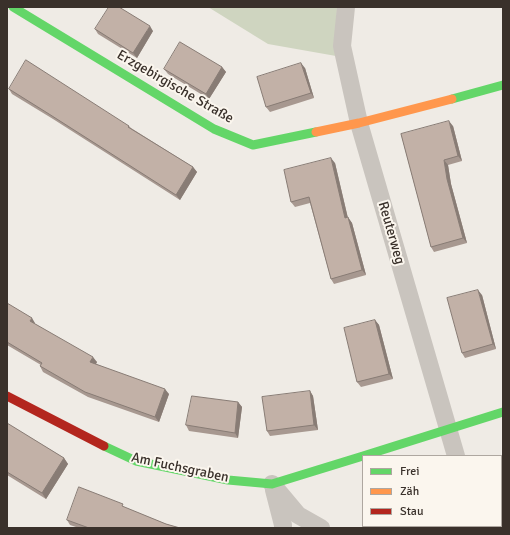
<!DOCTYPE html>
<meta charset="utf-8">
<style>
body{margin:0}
#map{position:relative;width:510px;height:535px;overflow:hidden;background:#efebe5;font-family:Signika,sans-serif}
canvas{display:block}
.frame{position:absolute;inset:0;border:8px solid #3a312b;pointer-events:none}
.legend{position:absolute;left:362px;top:455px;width:140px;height:72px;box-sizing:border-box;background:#fbf6ee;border:1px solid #aea7a0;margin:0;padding:5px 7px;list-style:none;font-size:12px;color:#3a312b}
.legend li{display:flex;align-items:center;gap:8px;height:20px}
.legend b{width:20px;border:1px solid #aea7a0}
</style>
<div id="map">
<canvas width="510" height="535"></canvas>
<div class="frame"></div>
<ul class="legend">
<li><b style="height:5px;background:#63d668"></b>Frei</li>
<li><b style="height:5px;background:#ff974d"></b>Zäh</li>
<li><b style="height:5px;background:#b3261e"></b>Stau</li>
</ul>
</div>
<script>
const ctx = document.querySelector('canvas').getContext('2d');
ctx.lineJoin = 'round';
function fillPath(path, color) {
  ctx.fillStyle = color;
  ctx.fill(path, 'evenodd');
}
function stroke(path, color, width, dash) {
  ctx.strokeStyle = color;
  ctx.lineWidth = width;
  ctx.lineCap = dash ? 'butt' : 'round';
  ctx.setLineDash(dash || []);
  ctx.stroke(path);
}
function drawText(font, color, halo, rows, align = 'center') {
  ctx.font = font + ' Signika,sans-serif';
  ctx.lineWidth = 4;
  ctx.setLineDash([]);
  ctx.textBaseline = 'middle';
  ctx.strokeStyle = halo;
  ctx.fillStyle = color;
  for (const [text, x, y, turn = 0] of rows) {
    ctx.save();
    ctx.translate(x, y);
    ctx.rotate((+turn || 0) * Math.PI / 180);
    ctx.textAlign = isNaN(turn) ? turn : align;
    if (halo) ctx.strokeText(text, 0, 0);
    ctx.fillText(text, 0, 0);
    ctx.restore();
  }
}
fillPath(new Path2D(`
 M208,7h129l-1,49 -68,-12z`), '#cfd5c0');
stroke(new Path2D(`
 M346,7l-4,39 17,77 97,333
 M272,484l26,31 23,13
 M274,490l9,35v3
 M476,526v2`), '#c9c4be', 18);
stroke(new Path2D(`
 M13,7l201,122 39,16 63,-13
 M452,99l51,-14
 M104,446l32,15 92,19 44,4 91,-28
 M363,456l140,-44`), '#63d668', 9);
stroke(new Path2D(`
 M316,132l43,-9 93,-24`), '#ff974d', 9);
stroke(new Path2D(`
 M7,396l97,50`), '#b3261e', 9);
fillPath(new Path2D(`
 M95,29l58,2 -16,27 -39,-24z
 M222,67l4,5 -17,27 -41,-25 -4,-5z
 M305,68l9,30 -44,14 -4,-5z
 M9,89l120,37 2,2 62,39 4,5 -17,28 -127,-81 -41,-25z
 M453,126l9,35 -14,4 3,19 16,59 -33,9 -3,-5 -30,-113z
 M335,163l13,55 4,5 14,52 -32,9 -3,-5 -21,-76 -15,4 -4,-5z
 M482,295l14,54 -31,9 -3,-5z
 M7,303l28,21 62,38 -1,2 73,30 -10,28 -71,-25 -45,-25 -3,-6 1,-1 -34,-20z
 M375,320l4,5 14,54 -32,8 -4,-5z
 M310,391l3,5 5,34 -48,6 -3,-5z
 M238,402l4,5 -4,31 -49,-7 -3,-6z
 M7,422l1,2 56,34 4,6 -22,35 -39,-24z
 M126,508l40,16 14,4h-101l-9,-3 -3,-5z`), '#a79890');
fillPath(new Path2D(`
 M150,26l3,5 -16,27 -4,-5z
 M301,63l4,5 9,30 -3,-5z
 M222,67l4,5 -17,27 -3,-5z
 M449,121l4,5 9,35 -4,-5z
 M331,158l4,5 14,60 -4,-5z
 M444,160l4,5 3,19 16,59 -4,-5 -16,-59z
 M193,167l4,5 -17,28 -4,-5z
 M348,217l4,6 14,52 -4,-5z
 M478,290l4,5 14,54 -3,-5z
 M32,318l3,5 -1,3 -4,-5z
 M375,320l4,5 14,54 -4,-5z
 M93,357l4,5 -3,5 -4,-5z
 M165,389l4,5 -10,28 -4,-5z
 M310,391l3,5 5,34 -4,-5z
 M238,402l4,5 -4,31 -3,-5z
 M64,458l4,6 -22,35 -4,-6z
 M418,526h3l-1,2h-3z`), '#887c75');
const building = new Path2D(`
 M109,7h10l31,19 -17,27 -38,-24z
 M180,42l42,25 -16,27 -42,-25z
 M26,60l103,66 -1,1 65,40 -17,28 -127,-81 -40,-25z
 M301,63l10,30 -45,14 -9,-30z
 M449,121l9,35 -14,4 3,19 16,59 -32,9 -30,-113z
 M331,158l14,60 3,-1 14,53 -31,9 -22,-82 -18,5 -7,-32z
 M478,290l15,54 -31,9 -15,-55z
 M7,303l25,15 -2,3 63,36 -3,5 75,27 -10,28 -70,-25 -45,-26 2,-3 -35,-21z
 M375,320l14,54 -32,8 -13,-54z
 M310,391l4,34 -47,6 -5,-34z
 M192,396l46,6 -3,31 -49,-8z
 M7,423l57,35 -22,35 -35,-21z
 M501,456h2v46l-2,-8z
 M79,487l44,17 -1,2 44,18 14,4h-91l-22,-8z
 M397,526h21l-1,2h-21z`);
fillPath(building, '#c2b1a7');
stroke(building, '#887c75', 1);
drawText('14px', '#3a312b', '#fbf6ee', [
 ["Erzgebirgische Straße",175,87,30],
 ["Reuterweg",391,233,74],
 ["Am Fuchsgraben",180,468,12]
]);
</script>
